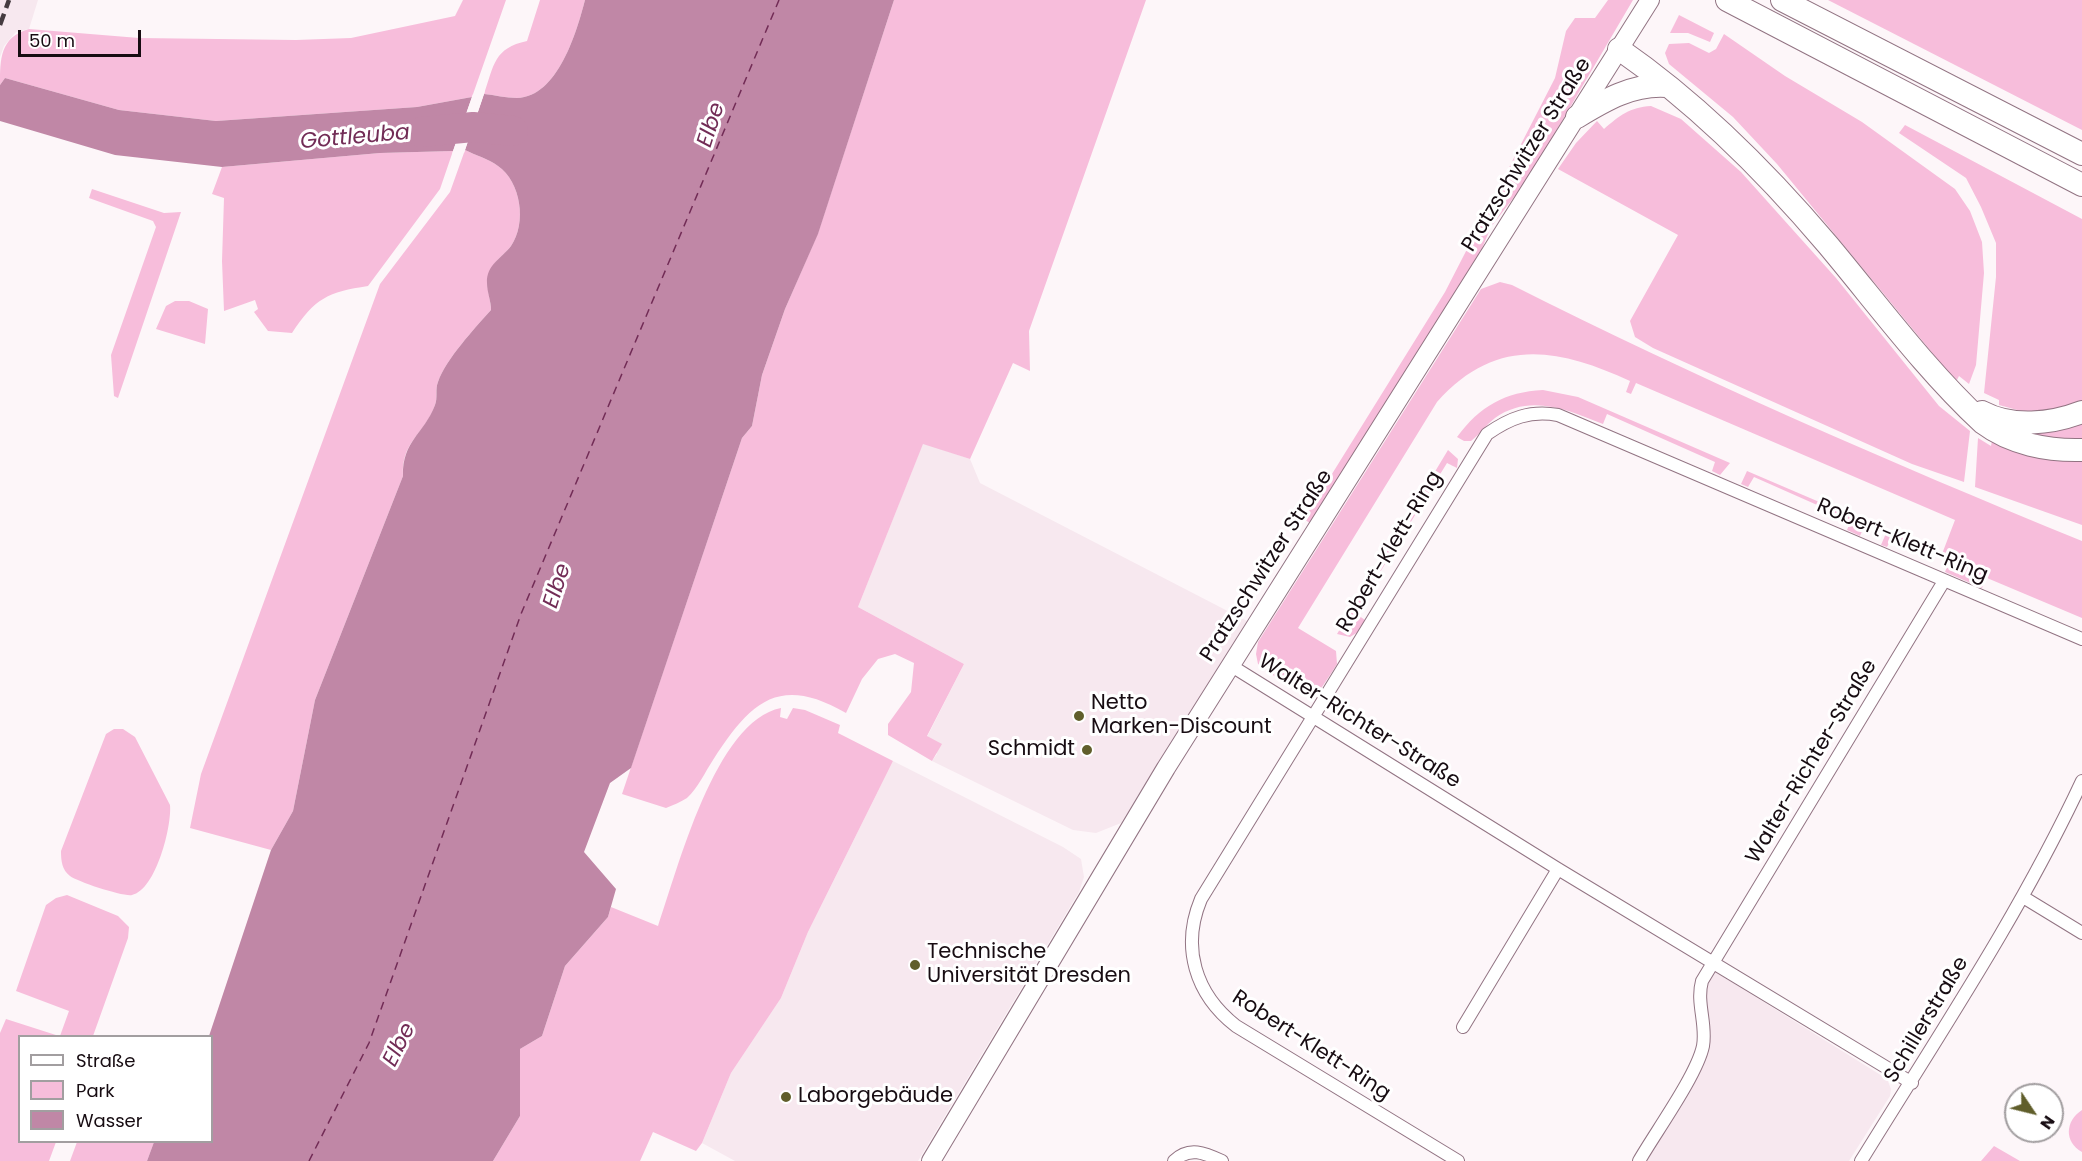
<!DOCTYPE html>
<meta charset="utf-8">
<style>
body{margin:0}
#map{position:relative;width:2082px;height:1161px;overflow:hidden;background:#fdf6f9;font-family:Poppins,sans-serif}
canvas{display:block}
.legend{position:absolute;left:18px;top:1035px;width:195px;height:108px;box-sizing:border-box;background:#fff;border:2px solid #a29ea0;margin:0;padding:8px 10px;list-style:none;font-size:18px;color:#170c12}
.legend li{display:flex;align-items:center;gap:12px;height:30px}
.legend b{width:30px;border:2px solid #a29ea0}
.north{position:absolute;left:2004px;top:1083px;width:60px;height:60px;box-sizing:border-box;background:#fff;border:2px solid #a29ea0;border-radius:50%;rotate:125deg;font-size:16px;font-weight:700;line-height:24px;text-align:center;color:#170c12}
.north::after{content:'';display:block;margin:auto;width:21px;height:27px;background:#605e2b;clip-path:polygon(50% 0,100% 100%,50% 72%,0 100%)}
.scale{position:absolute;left:18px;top:30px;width:123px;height:27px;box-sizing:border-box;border:3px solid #170c12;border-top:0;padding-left:8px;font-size:18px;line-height:21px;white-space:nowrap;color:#170c12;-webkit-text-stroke:4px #fff;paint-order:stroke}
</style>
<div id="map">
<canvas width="2082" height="1161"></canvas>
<ul class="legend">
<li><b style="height:8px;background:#fff"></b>Straße</li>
<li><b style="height:16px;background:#f7bddb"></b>Park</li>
<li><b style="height:16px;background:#c087a6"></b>Wasser</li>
</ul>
<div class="north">N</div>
<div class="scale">50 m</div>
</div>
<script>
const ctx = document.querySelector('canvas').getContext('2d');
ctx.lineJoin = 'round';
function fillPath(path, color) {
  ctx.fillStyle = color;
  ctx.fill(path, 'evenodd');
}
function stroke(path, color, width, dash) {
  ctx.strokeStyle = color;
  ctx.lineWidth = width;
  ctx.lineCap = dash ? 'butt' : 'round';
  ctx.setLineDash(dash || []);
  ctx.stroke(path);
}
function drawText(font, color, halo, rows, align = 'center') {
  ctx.font = font + ' Poppins,sans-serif';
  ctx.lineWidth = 6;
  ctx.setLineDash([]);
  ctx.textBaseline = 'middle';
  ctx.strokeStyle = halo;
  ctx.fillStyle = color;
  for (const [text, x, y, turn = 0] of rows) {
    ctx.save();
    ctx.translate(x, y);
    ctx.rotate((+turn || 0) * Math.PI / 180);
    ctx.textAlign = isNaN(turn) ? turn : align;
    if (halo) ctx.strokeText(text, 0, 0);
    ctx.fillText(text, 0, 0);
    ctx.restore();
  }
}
fillPath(new Path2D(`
 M0,0h38l-9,29 -13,3 -12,14 -4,11z
 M923,443l47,16 10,24 267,138 -126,202 -25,10 -23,-3 -141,-69 5,-7 -10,-17 37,-73 -106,-57z
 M893,761l170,86 18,12 3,18 -5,15 -161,269h-183l-33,-18 29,-70 50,-75 27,-66z
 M1714,971l173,108 4,10 -1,7 -41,65h-203l62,-110 3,-16 -6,-33 2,-19z`), '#f7e8ef');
fillPath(new Path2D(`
 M463,0h43l-34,97 -55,10 -201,14 -97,-11 -114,-32 -5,7c0,-26 0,-48 29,-56l110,9 157,2 55,-2 104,-22z
 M540,0h45c-8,31 -27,97 -68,98 -11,0 -22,-3 -33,-4 10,-29 10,-46 43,-53z
 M894,0h252l-117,331 1,40 -17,-8 -43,96 -47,-15 -65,163 106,57 -37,72 15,8 -10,17 -44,-26v-11l23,-32 3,-29 -19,-9 -17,5 -16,20 -16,34c-67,-39 -96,-11 -133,47 -8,12 -15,28 -26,38 -6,4 -14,7 -21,10l-44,-14 120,-356 10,-12 10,-51 23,-66 33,-76z
 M1608,0h25l-105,179 -37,48 -16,38 -164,259 -7,-5 141,-227 110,-214 11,-47 9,-13h20z
 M1828,0h254v130z
 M1679,15l35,18 -4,9 -22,-9h-18z
 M1724,34l61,42 77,46 93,67 15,22 12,31 2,31 -8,92 -7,19 -10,-8 -2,4 -14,-14 -166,-202 -44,-47 -64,-53 -4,-11 4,-9 20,-1 20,10 7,-4z
 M1651,106l30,13 60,53 95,106 103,128 31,25 -6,51 -52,-18 -259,-116 -18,-11 -5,-16 48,-86 -120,-66 18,-26 21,-22 7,8c15,-13 26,-22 47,-23z
 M1905,125l177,94v185l-54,9 -29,-8v-5l-15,-7 12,-116v-34l-15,-36 -15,-29 -67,-45z
 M465,150c10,5 24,9 33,16 23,16 29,57 13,80 -11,14 -17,12 -23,33 -2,8 3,22 3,31 -16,18 -45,49 -53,72 -3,7 0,16 -3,23 -10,29 -34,36 -32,71l-88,224 -22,111 -22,39 -81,-22 11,-54 179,-490 70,-92z
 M453,151l-13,38 -72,97c-40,6 -53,12 -76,47l-24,-2 -14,-19 4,-3 -3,-9 -31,11 -2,-50 2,-63 -12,-4 10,-27 158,-14z
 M92,189l72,24 17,-1 -63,186 -4,-2 -3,-41 45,-128 -3,-6 -64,-23z
 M1500,282l12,3c186,94 377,177 570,256v77l-95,-40 -5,10 -37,-16 4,-10 -57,-25 -5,10 -6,-2 6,-14 55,23 13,-34 -319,-137 -5,11 -5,-2 4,-11c-72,-33 -134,-45 -193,21l-139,226 38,23 1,13 -5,8 -12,18 -10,4 -18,-5 -34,-25 -2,-10 2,-12 223,-353z
 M175,301h14l19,8 -3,35 -49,-15 10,-23z
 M1543,390l35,7 152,66 -10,12 -8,-4 3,-9 -108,-48 -4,10c-35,-14 -73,-31 -108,-6 -9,7 -15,16 -24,23h-7l-7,-4c23,-31 48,-45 86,-47z
 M2082,420v22l-38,-2 -33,-14z
 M1978,438l13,8 1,-5 90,15v69l-107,-38z
 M1448,450l10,9 -1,9 -10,-5 -92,150 10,7 -7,12 -8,5 -13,-3z
 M1747,471l119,51 -6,14 -13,-6 4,-10 -97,-43 -6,10 -7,-3z
 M781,708l-1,9 7,2 6,-11 12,2 35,15 -2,8 55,28 -85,171 -27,66 -50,75 -29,70 -6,8 -43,-19 -13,29h-147l27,-45v-67l22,-13 23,-70 43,-49 3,-10 47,19c20,-57 57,-205 123,-218z
 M114,729h9l12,8 35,68c2,21 -14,85 -38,90 -8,2 -54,-13 -62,-19 -8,-6 -9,-15 -9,-25l45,-117z
 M67,895l51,21 11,11 -1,11 -35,98h-33l9,-25 -53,-20 30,-86 10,-7z
 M6,1019l53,17h-39v106h36l-7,19h-49v-128z
 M2082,1110v42c-18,-10 -17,-31 0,-42z
 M77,1142h77l-7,19h-77z
 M1994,1146l26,15h-39z`), '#f7bddb');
fillPath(new Path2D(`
 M585,0h309l-76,234 -33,75 -23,66 -10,51 -10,12 -111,330 -21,15 -26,69 32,37 -8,28 -43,49 -23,70 -22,13v67l-27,45h-346l7,-19h58v-106h-3l62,-186 22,-39 22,-111 88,-224c-1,-35 21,-42 32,-71 3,-7 0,-16 3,-23 8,-23 37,-54 53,-72 0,-9 -4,-18 -4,-27 -1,-18 15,-25 24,-37 16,-23 10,-64 -13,-80 -9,-7 -23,-11 -33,-16l19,-56c11,1 22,4 33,4 41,-1 60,-67 68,-98z
 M5,78l114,32 97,11 201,-14 55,-10 -19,54 -73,2 -158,14 -107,-12 -115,-34v-36z`), '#c087a6');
fillPath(new Path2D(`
 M485,91l-20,59 -1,3 -2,-4 19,-56z
 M473,94l2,4 -19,54 -4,2z`), '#fdf6f9');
stroke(new Path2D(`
 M421,132l52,-5 40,4`), '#c087a6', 30);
stroke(new Path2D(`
 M309,1161l60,-118 152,-429 258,-614`), '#722c56', 1.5, [8, 6]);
const street = new Path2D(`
 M1230,665l328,204 354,214
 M2023,897l59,36
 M1463,1027l95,-158
 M1174,1161c15,-15 31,-8 48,0
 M1458,1161l-222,-135c-41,-32 -55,-79 -35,-127l286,-465c23,-16 43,-24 71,-19l524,224
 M1639,1161c16,-28 58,-86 64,-115 4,-22 -7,-43 -1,-65l242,-400
 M1861,1161c77,-125 159,-247 221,-380`);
const secondary = new Path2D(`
 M931,1161l235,-393 484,-768`);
const highway = new Path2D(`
 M1727,0l355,185
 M1782,0l300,154
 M1619,49c78,54 148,124 209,196 51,61 97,124 155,178 28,21 65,28 99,27
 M1577,117c28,-17 55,-33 89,-31
 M1982,412c30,16 69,12 100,0`);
stroke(street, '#927483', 14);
stroke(secondary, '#927483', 20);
stroke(highway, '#927483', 24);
stroke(street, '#fff', 12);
stroke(secondary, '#fff', 18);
stroke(highway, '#fff', 22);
stroke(new Path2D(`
 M0,25l9,-25`), '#453b40', 4.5, [12, 6]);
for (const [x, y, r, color] of [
 [1079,716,6,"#605e2b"],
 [1087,750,6,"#605e2b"],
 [915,965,6,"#605e2b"],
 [786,1097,6,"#605e2b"]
]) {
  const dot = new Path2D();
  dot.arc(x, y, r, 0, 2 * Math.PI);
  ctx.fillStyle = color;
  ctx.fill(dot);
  stroke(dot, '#fff', 2);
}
drawText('21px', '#170c12', '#fff', [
 ["Pratzschwitzer Straße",1527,155,-58],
 ["Robert-Klett-Ring",1902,541,23],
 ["Robert-Klett-Ring",1390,552,-59],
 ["Pratzschwitzer Straße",1267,566,-57],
 ["Walter-Richter-Straße",1359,722,32],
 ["Walter-Richter-Straße",1812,762,-59],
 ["Schillerstraße",1927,1020,-59],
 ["Robert-Klett-Ring",1311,1046,33]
]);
drawText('21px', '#170c12', '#fff', [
 ["Netto",1091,704],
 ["Marken-Discount",1091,728],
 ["Schmidt",1075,750,"right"],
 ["Technische",927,953],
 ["Universität Dresden",927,977],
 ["Laborgebäude",798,1097]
], 'left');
drawText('italic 22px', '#722c56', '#fff', [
 ["Elbe",712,125,-72],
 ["Gottleuba",355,138,-5],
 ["Elbe",558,586,-72],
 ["Elbe",400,1045,-63]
]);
</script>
